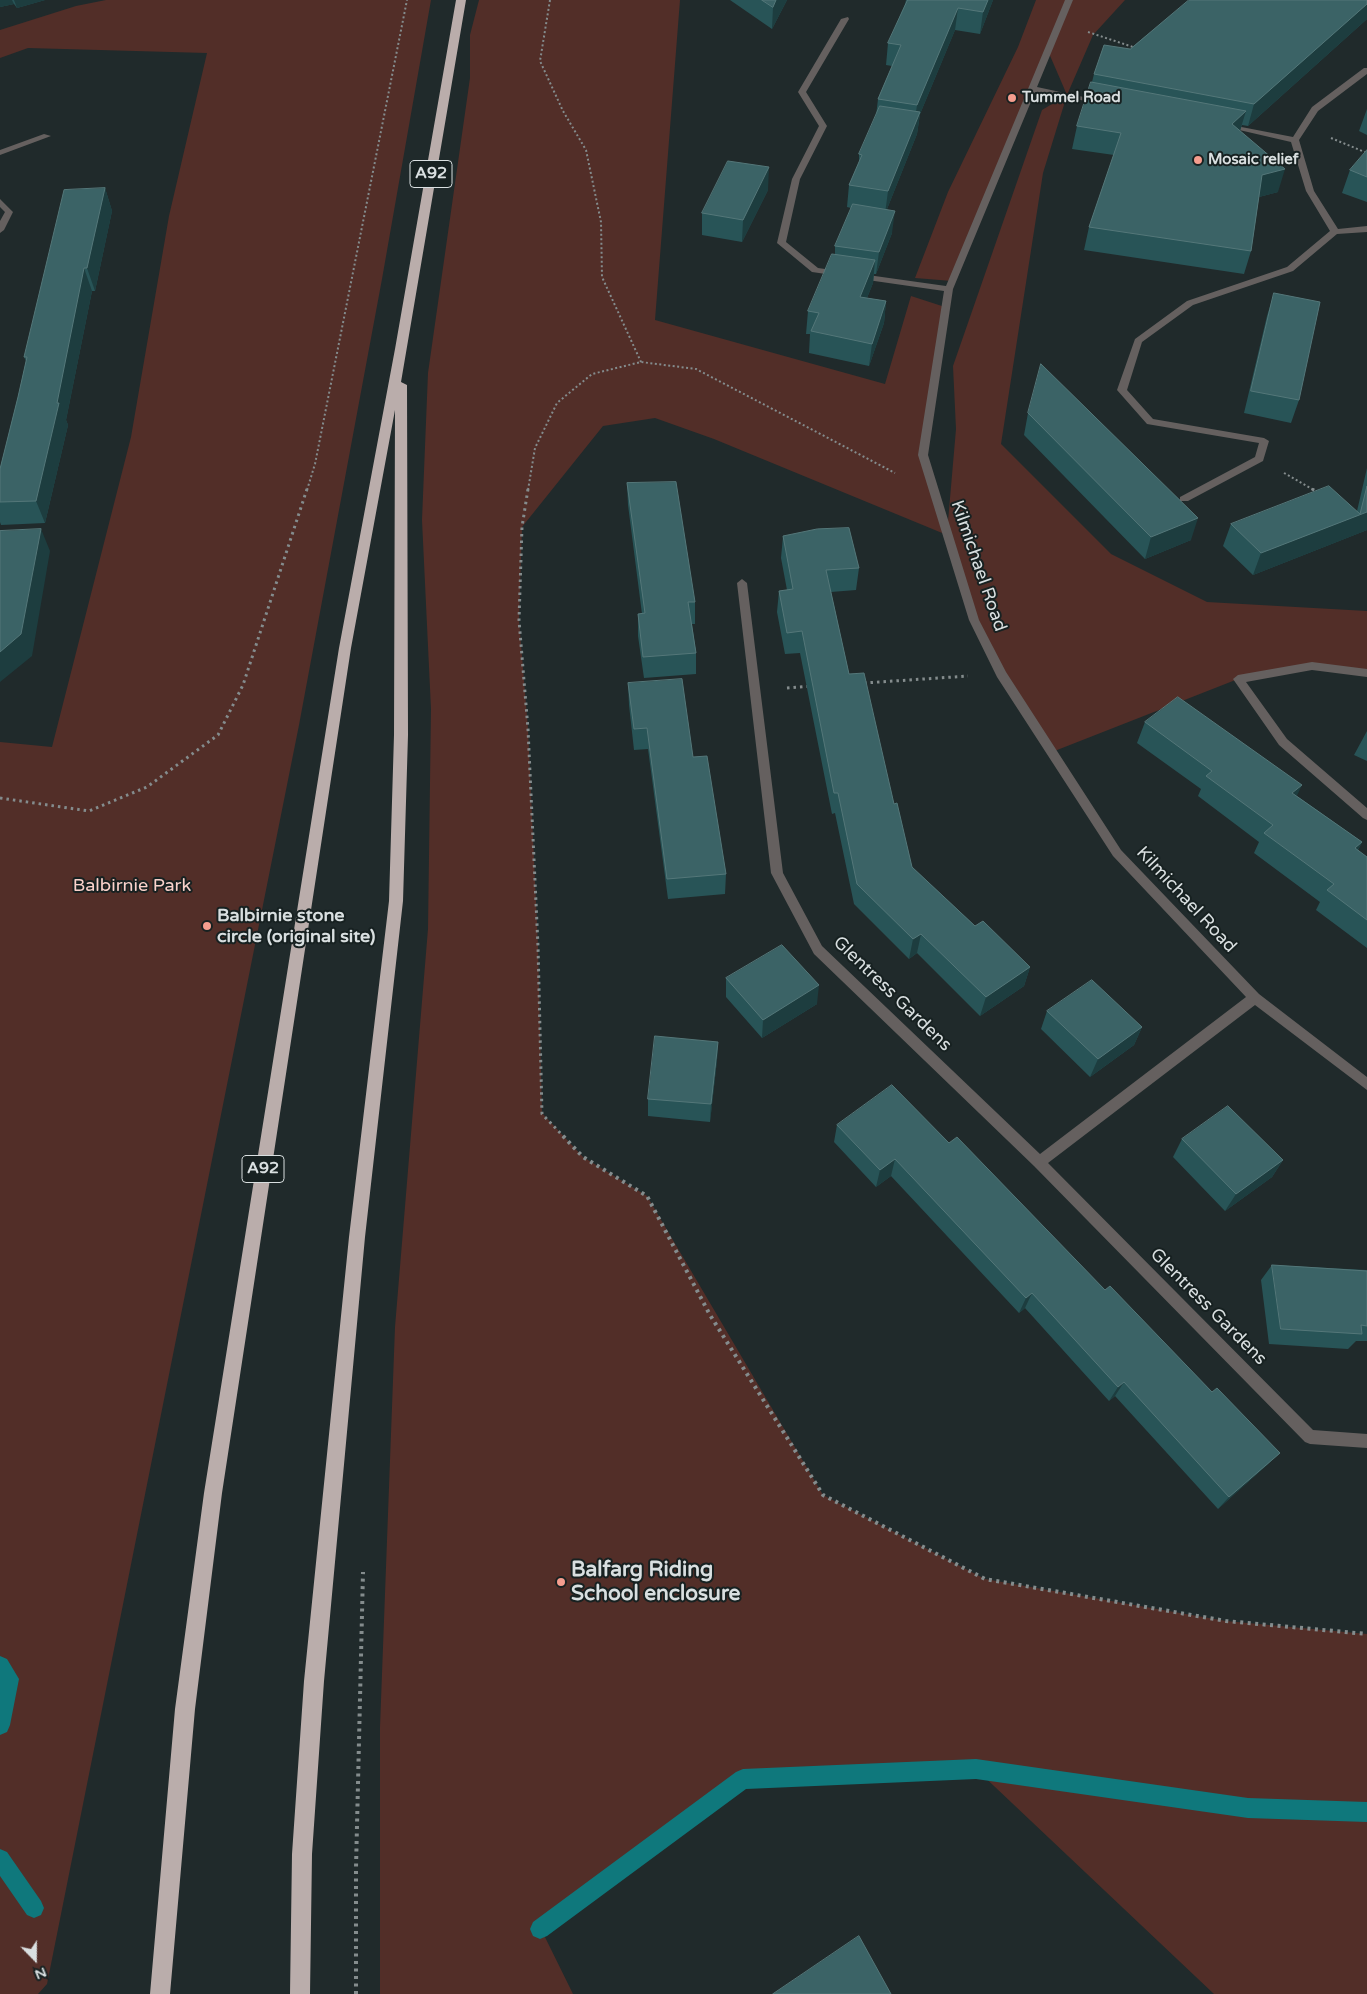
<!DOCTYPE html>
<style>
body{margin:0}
#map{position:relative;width:1367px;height:1994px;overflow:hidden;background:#202a2b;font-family:"Varela Round",sans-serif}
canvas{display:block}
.north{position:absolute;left:10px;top:1934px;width:50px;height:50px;-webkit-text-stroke:4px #172121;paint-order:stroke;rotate:158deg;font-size:14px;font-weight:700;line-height:20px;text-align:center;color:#d9dfe0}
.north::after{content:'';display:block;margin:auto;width:18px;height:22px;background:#d9dfe0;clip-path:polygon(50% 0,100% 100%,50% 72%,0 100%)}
</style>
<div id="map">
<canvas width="1367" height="1994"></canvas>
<div class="north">N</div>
</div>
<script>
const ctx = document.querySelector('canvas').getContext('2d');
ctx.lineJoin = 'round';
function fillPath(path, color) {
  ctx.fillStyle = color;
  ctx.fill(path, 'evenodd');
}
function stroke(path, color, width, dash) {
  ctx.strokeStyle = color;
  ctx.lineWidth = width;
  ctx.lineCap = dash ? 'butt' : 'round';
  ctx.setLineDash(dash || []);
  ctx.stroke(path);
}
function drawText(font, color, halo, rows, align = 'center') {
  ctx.font = font + ' "Varela Round",sans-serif';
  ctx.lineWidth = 4;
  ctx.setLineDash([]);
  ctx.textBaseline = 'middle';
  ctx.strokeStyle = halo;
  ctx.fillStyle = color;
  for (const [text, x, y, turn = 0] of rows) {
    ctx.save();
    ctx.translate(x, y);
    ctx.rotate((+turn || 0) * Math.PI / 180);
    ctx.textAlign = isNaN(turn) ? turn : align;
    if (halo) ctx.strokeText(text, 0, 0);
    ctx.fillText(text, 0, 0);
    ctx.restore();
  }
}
fillPath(new Path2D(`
 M106,0h325l-49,279 -83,446 -252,1259 -9,10h-38v-1252l52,5 79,-310 38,-221 38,-163 -179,-5 -28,10v-28l76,-24z
 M479,0h201l-25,320 230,64 26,-88 34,11 -22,148 24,78 9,-104 -3,-63 89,-256 25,-15 -19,-44 -96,230 -37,-3 33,-86 70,-145 18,-47h89l-32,35 -26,60 -24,78 -42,271 110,110 96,48 160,9v62l-55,-7 -74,13 -186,73 -78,-132 -27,-85 -233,-96 -59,-21 -52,8 -81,101 -3,93 9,109 10,217 4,167 41,44 64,39 176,299 162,84 241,42 141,13v360h-153l-238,-225 -233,10 -202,150 32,65h-193v-267l15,-400 33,-398 3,-220 -9,-189 6,-147 42,-295v-43z`), '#522e28');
fillPath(new Path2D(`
 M0,1656l7,3 12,20 -9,46 -3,7 -7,3z
 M976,1759l272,39 119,4v20l-119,-4 -272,-39 -230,10 -199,147 -7,3 -7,-3 -3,-7 3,-7 203,-150 7,-3z
 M0,1849l7,3 34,49 3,7 -3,7 -7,3 -7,-3 -27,-39z`), '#0f787c');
stroke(new Path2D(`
 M550,0l-10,61 23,50 23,39 15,72 1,55 39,85
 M1088,32l48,16
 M1331,138l36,15
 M1284,473l30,17
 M307,490l8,-26 92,-464
 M528,490l7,-42 22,-45 35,-29 49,-12 55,7 199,104`), '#848c8d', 2, [2, 2.5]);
stroke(new Path2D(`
 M528,489l-6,38 -3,93 9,109 10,217 4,168 22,23
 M1312,489l6,3
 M864,683l104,-7
 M787,688l24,-2
 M0,798l89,13 58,-24 71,-52 25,-50 64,-196`), '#848c8d', 3, [2.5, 4]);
stroke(new Path2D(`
 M563,1136l20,21 64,39 63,119 113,180 162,84 241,42 141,13
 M356,1994v-126l7,-296`), '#848c8d', 4, [3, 4.5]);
fillPath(new Path2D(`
 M1065,0h8l-36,87 70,15 -4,2 -68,-12 -82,197 -25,166 51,165 27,52 115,178 138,144 108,83v13l-112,-85 -207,158 265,267 54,4v14l-57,-4 -5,-2 -271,-276 -220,-212 -43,-81 -34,-290 5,-4 5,4 36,290 39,73 218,208 206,-157 -133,-141 -116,-179 -28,-57 -51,-165 26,-164 -132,-19 -35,-29 15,-64 27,-53 -21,-34 43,-73 7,-2 1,2 -43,73 21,34 -27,53 -14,63 32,26 128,18z
 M1364,68h3v6l-49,37 -19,29 15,51 24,38 29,-3v6l-30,2 -44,37 -100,34 -51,37 -15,48 26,29 111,19 5,3 -6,20 -75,40h-8v-4l75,-40 4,-14 -112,-19 -30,-34 18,-51 52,-38 100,-34 43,-36 -24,-40 -15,-49 -69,-16 4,-2 67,13 19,-30z
 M44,134l7,2 -51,19v-5z
 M0,199l13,13 -9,18 -4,3v-12l5,-9 -5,-5z
 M1312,662l55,7v8l-55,-7 -66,12 41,57 80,69v12l-4,-2 -84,-73 -46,-66 5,-4z`), '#65605f');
fillPath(new Path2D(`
 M456,0h10l-65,382 6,3 1,350 -5,166 -38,336 -41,444 -12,173 -2,140h-20l2,-140 12,-173 45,-444 40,-336 5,-166 1,-325 -44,238 -129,845 -27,216 -25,285h-20l25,-285 29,-216 135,-845 56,-299z`), '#baadab');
fillPath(new Path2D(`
 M0,0h45l-28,8 -3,-4 -14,3z
 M730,0h57l-15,29z
 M906,0h87l-13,34 -25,-4 -35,84 -3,20 -30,75 5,24 -16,41h-2l-1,9 -6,15 19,3 -2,22 -15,43 -60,-13 1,-19h-4l2,-23 27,-57v-8l16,-38 -4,-1 2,-22 10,-22v-9l17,-38 2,-17 14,-33 -6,-1 2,-22 17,-39z
 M1367,0v19l-119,107 -6,-1 -2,6 38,61 -19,5 -8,54 -7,23 -160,-24 5,-23 25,-72 -42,-6 5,-23 15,-44 2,-8 36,-25z
 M1367,109v26l-8,-4z
 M1367,150v52l-25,-9 8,-23z
 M105,188l7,23 -17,80h-3l-26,129 2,5 -23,98 -44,2 -1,-3v-53l18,-72 8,-36 -2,-4z
 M768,190l-26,52 -40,-7v-22z
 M1274,293l25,107 -8,23 -47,-10 23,-97z
 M1028,413l163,127 -46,19 -121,-124z
 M1367,468v62l-114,45 -30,-29 8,-22 126,-13z
 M627,483l68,119v22h-3l4,29v21l-52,4 -6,-42v-22h4l-14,-109z
 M783,536l76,32 -3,22 -25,2 18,82 45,130 18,63 63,59 55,41 -6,19 -44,30 -63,-63 -8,6 -55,-55 -19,-91 -3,1 -32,-161 -15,1 -8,-42 2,-21 8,-1 -6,-32z
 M628,683l98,191 -1,20 -57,5 -20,-150 -14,1 -5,-45z
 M1145,722l152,74 65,46 -4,8 9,7v91l-51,-38 4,-8 -66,-49 5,-11 -61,-46 3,-7 -64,-46z
 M1367,731v30l-13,-6z
 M726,978l91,26 -55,34 -36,-41z
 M1047,1011l95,16 -8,18 -44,32 -49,-48z
 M718,1042l-1,18 -7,62 -62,-6v-17z
 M837,1125l112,18 263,249 68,61 -13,12 -49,44 -103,-113 -6,5 -84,-93 -6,5 -128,-137 -15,11 -42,-45z
 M1182,1139l101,21 -11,17 -47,34 -52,-54z
 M1272,1265l94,5h1v71h-11l-8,8 -79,-5 -8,-64z`), '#285457');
fillPath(new Path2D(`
 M0,0h12l2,4 -14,3z
 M14,0h31l-28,8z
 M776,0h11l-15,29 1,-22z
 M988,0h5l-13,34 3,-22z
 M1367,4v15l-119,107 6,-22z
 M958,8l-3,22 -35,84 -3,20 -32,80 3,-23 26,-65 3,-21z
 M1246,111l-7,23 -7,-10z
 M769,167l-1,23 -26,52 1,-22z
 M1285,169l-7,23 -23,6 7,-23z
 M105,188l7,23 -17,80 -8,-23z
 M895,211l-3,22 -16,41 3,-22z
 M875,260l-2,23 -15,37 2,-23z
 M84,268l8,23 -26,129 2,5 -23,98 -9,-22 21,-98z
 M886,301l-2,22 -15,43 3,-22z
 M1367,512v18l-114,45 8,-22z
 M1198,518l-7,22 -46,19 6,-22z
 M41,529l9,22 -18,105 -32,26v-30z
 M1302,785l-10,21v-13z
 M1362,842l-11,21 4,-15z
 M921,934l-4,19 -8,6 4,-20z
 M1030,967l-6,19 -44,30 6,-19z
 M819,985l-2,19 -55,34 1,-18z
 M1142,1027l-8,18 -44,32 8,-18z
 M718,1042l-1,18 -7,62 1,-18z
 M895,1159l-4,17 -15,11 4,-17z
 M1283,1160l-11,17 -47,34 11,-17z
 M1032,1293l-7,15 -6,5 7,-15z
 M1124,1382l-9,14 -6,5 9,-14z
 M1280,1453l-13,12 -49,44 11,-12z`), '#1d3d3f');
const building = new Path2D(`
 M762,0h14l-3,7z
 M908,0h80l-5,12 -25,-4 -41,97 -39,-6 23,-54 -13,-2z
 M1189,0h178v4l-113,100 -160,-30 10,-29 26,4z
 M1091,82l155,29 -14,13 53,45 -23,6 -11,76 -162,-24 32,-94 -44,-7z
 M880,106l40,6 -32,79 -39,-6 13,-30 -3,-1z
 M1367,150v27l-17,-7z
 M728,161l41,6 -26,53 -41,-7z
 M105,188l-18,80h-3l-27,135h2l-23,98 -36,1v-33l18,-72 9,-40h-3l40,-167z
 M853,204l42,7 -16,41 -44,-6z
 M832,254l43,6 -15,37 26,4 -14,43 -61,-13 8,-18 -11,-2z
 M1274,293l46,9 -21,98 -48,-9z
 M1041,364l157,154 -47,19 -123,-124z
 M676,482l19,120h-7l8,51 -53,4 -5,-43 7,-1 -18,-130z
 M1329,486l31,28 7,-28v26l-106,41 -30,-29z
 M849,528l10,40 -33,2 23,104 15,-1 30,131 3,-1 15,64 63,59 8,-5 47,46 -44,30 -65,-63 -8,5 -56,-55 -19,-91h-4l-32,-162 -15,2 -8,-42 14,-2 -10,-53 34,-7z
 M41,529l-20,105 -21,18v-121z
 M682,679l11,78 14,-1 19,118 -59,5 -20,-151 -13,1 -6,-46z
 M1178,697l124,88 -10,8 70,49 -7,6 12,9v63l-40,-30 7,-6 -70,-51 9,-8 -67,-49 6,-5 -67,-49z
 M782,945l37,40 -56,35 -37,-42z
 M1092,980l50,47 -44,32 -51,-48z
 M655,1036l63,6 -7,62 -63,-5z
 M892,1085l57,58 8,-6 148,153 5,-4 102,106 5,-4 63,65 -51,44 -105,-115 -6,5 -86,-94 -6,5 -131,-139 -15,11 -43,-45z
 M1228,1106l55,54 -47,34 -54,-55z
 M1272,1265l95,6v55l-6,-1 1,9 -81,-5z
 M859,1936l32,58h-118z`);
fillPath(building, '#3b6366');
stroke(building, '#547779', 1);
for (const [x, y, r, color] of [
 [1012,98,5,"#f59d8e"],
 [1198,160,5,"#f59d8e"],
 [207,926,5,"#f59d8e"],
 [561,1582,5,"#f59d8e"]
]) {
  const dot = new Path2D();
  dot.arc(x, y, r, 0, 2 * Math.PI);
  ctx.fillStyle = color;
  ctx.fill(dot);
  stroke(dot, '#172121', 2);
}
drawText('bold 15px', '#d9dfe0', '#172121', [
 ["Tummel Road",1022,98],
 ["Mosaic relief",1208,160]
], 'left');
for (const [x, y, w] of [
 [431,174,42],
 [263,1169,42]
]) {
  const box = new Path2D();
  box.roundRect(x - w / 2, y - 13.5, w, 27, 4);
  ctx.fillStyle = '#172121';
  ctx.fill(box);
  stroke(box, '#d9dfe0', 1);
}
drawText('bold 16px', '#d9dfe0', null, [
 ["A92",431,174],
 ["A92",263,1169]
]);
drawText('18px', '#d9dfe0', '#172121', [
 ["Kilmichael Road",978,566,71],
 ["Kilmichael Road",1186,900,47],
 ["Glentress Gardens",892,994,44],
 ["Glentress Gardens",1208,1307,45]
]);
drawText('18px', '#fad2cb', '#172121', [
 ["Balbirnie Park",132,886]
]);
drawText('bold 18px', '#d9dfe0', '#172121', [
 ["Balbirnie stone",217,916],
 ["circle (original site)",217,937]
], 'left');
drawText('bold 21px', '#d9dfe0', '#172121', [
 ["Balfarg Riding",571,1570],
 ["School enclosure",571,1594]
], 'left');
</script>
